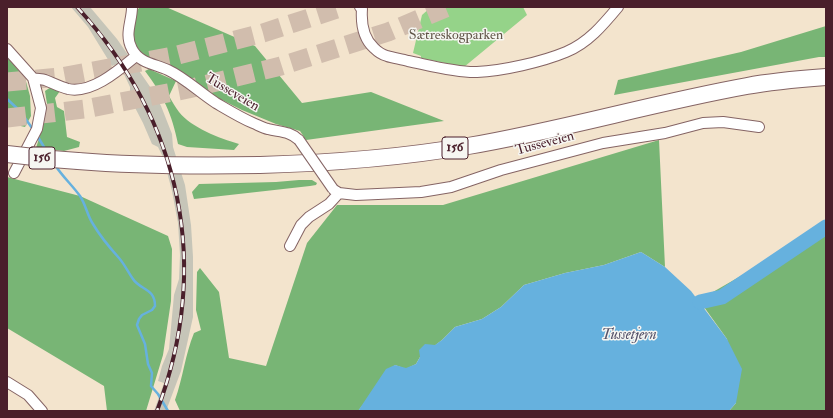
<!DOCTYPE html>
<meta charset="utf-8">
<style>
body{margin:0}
#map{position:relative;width:833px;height:418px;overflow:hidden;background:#f3e4cd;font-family:"IM FELL Double Pica",serif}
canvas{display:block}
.frame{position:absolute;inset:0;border:8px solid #4a1f2b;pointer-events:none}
</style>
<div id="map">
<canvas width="833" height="418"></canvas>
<div class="frame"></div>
</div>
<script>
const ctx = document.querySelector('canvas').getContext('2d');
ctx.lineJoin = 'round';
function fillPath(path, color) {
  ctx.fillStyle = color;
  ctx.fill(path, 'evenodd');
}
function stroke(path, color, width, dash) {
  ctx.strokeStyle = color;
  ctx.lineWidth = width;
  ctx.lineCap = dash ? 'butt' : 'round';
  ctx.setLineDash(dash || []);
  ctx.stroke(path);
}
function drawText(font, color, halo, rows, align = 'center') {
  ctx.font = font + ' "IM FELL Double Pica",serif';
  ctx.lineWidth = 3;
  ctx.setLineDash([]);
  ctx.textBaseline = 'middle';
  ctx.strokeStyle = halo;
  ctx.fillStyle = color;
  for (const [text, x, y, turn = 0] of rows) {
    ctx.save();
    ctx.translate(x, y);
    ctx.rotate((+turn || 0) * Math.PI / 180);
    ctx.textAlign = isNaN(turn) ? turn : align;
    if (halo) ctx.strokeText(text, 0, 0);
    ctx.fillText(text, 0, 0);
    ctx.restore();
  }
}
fillPath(new Path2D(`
 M71,7h19l27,32 36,52 8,15 11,28 1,13 12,38 6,40 2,32v60l-12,54 -15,40h-12l10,-28 -6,-2 4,-15 7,-17 5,-54 5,-16 1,-24 -2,-32 -6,-32 -9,-34 -5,-10 -6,-3 -9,-21 -13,-25v-11l-7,-15 -6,-8 -5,2 -24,-39z`), '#c6c5b8');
fillPath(new Path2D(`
 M431,7h92l4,8 -63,52 -43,-9v-2l-8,-3 9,-38z`), '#95d389');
fillPath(new Path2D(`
 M140,7h26l89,39 47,57 69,-11 73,29 -138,19 -6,-9 -24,-7 -34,-14 -24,-12 -37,-27 -35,-13 -11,-8c-2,-13 -6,-33 5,-43z
 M826,26v31h-7l-205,38 4,-15 123,-28z
 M7,57l18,21 5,18 1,20 -6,11 -18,-4z
 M149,69l27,12 -7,15c3,5 6,11 10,16 13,16 40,26 60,32l-5,6 -47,-3 -9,-3c-6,-30 -15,-49 -33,-73z
 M51,87l9,4 -5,7 2,9 7,4 3,26 13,5 -1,5 -15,4 -28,-3 12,-38 -3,-19z
 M659,140l6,127 -24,-15 -37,13 -39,8 -41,12 -23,22 -19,12 -27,8 -13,13 -22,17 -4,7 -10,5 -11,-4 -37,46h-178l-5,-11c8,-22 10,-45 19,-67l7,-3 -5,-20 1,-38 3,-4 19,24 10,66 37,8 41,-123 30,-38h106z
 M7,177l73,19 88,40 4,13 -1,52 -8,54 -17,56h-39l-3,-25 -97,-58z
 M299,180h13l5,3 -1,2 -6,1 -116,13 -2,-7 7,-8 77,-2z
 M826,227v184h-97l7,-8 -9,-64 -28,-39z`), '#78b575');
fillPath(new Path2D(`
 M641,252l24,15 26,24 36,48 15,30 -6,34 -7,8h-371l28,-42 9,-4 11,3 10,-4 4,-7 -1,-7 6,-6 10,1 7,-5 13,-13 27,-8 19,-12 23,-22 41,-12 39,-8z`), '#66b1de');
stroke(new Path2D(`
 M7,99l13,12 12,17
 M38,137l9,15
 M55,165c7,11 17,20 25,31 6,9 7,19 13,28 7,12 17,24 26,34 6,7 9,14 14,21 7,11 22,9 22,27l-3,4 -10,5 -3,4 -2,6 8,19 3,20 4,9 -1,13 7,8 10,17`), '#66b1de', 2.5);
stroke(new Path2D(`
 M700,302l22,-5 104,-70`), '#66b1de', 15);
stroke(new Path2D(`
 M7,82l54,-5 113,-21 89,-23 80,-26
 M7,118l78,-9 103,-20 93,-23 107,-34 60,-25`), '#d1bdad', 19, [19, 10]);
const minor = new Path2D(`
 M132,7c0,15 -8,27 0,42 7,14 23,15 36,21 17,8 31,22 48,33 12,7 25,15 37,20 5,2 10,5 15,6 11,3 22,2 31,11
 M360,7l2,2c-1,14 1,29 12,39 3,3 9,7 13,8 6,2 14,3 21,5 20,4 49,12 69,11 25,-1 65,-10 89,-20 22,-9 37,-27 52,-45
 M7,49l26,29 8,30 -4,21 -23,44
 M33,78c4,1 9,1 12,2 8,3 15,7 23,9 24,5 51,-19 68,-33
 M339,193l17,2 65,-3 30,-5 50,-17 102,-27 62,-10 38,-10 20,-1 36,5
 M290,246l11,-21 8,-8 20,-13 10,-11 -5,-3
 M7,382l21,13 14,16`);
const primary = new Path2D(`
 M78,161c60,5 121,5 182,4 70,-2 139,-7 208,-19 94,-16 185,-43 279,-60 26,-5 52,-7 79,-9`);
stroke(minor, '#856464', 12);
stroke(primary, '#856464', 18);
stroke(minor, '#fff', 10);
stroke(primary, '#fff', 16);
const rail = new Path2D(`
 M77,7c105,115 135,258 80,404`);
stroke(rail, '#4a1f2b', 4);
stroke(rail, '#f6f6f2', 2.5, [8]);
const minorBridge = new Path2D(`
 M299,140l34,49`);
const primaryBridge = new Path2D(`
 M7,154l45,5 26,2`);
stroke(minorBridge, '#856464', 12, []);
stroke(primaryBridge, '#856464', 18, []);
stroke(minorBridge, '#fff', 10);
stroke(primaryBridge, '#fff', 16);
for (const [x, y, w] of [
 [455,148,26],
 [42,158,26]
]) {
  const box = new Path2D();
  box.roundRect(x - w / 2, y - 11, w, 22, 3);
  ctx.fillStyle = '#f6f6f2';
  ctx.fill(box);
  stroke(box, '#4a1f2b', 1);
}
drawText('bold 13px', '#4a1f2b', null, [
 ["156",455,148],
 ["156",42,158]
]);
drawText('14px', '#605547', '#f6f6f2', [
 ["Sætreskogparken",456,36]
]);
drawText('14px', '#4a1f2b', '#f6f6f2', [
 ["Tusseveien",232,93,31],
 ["Tusseveien",545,144,-15]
]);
drawText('italic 15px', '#54526a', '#f6f6f2', [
 ["Tussetjern",629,336]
]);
</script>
